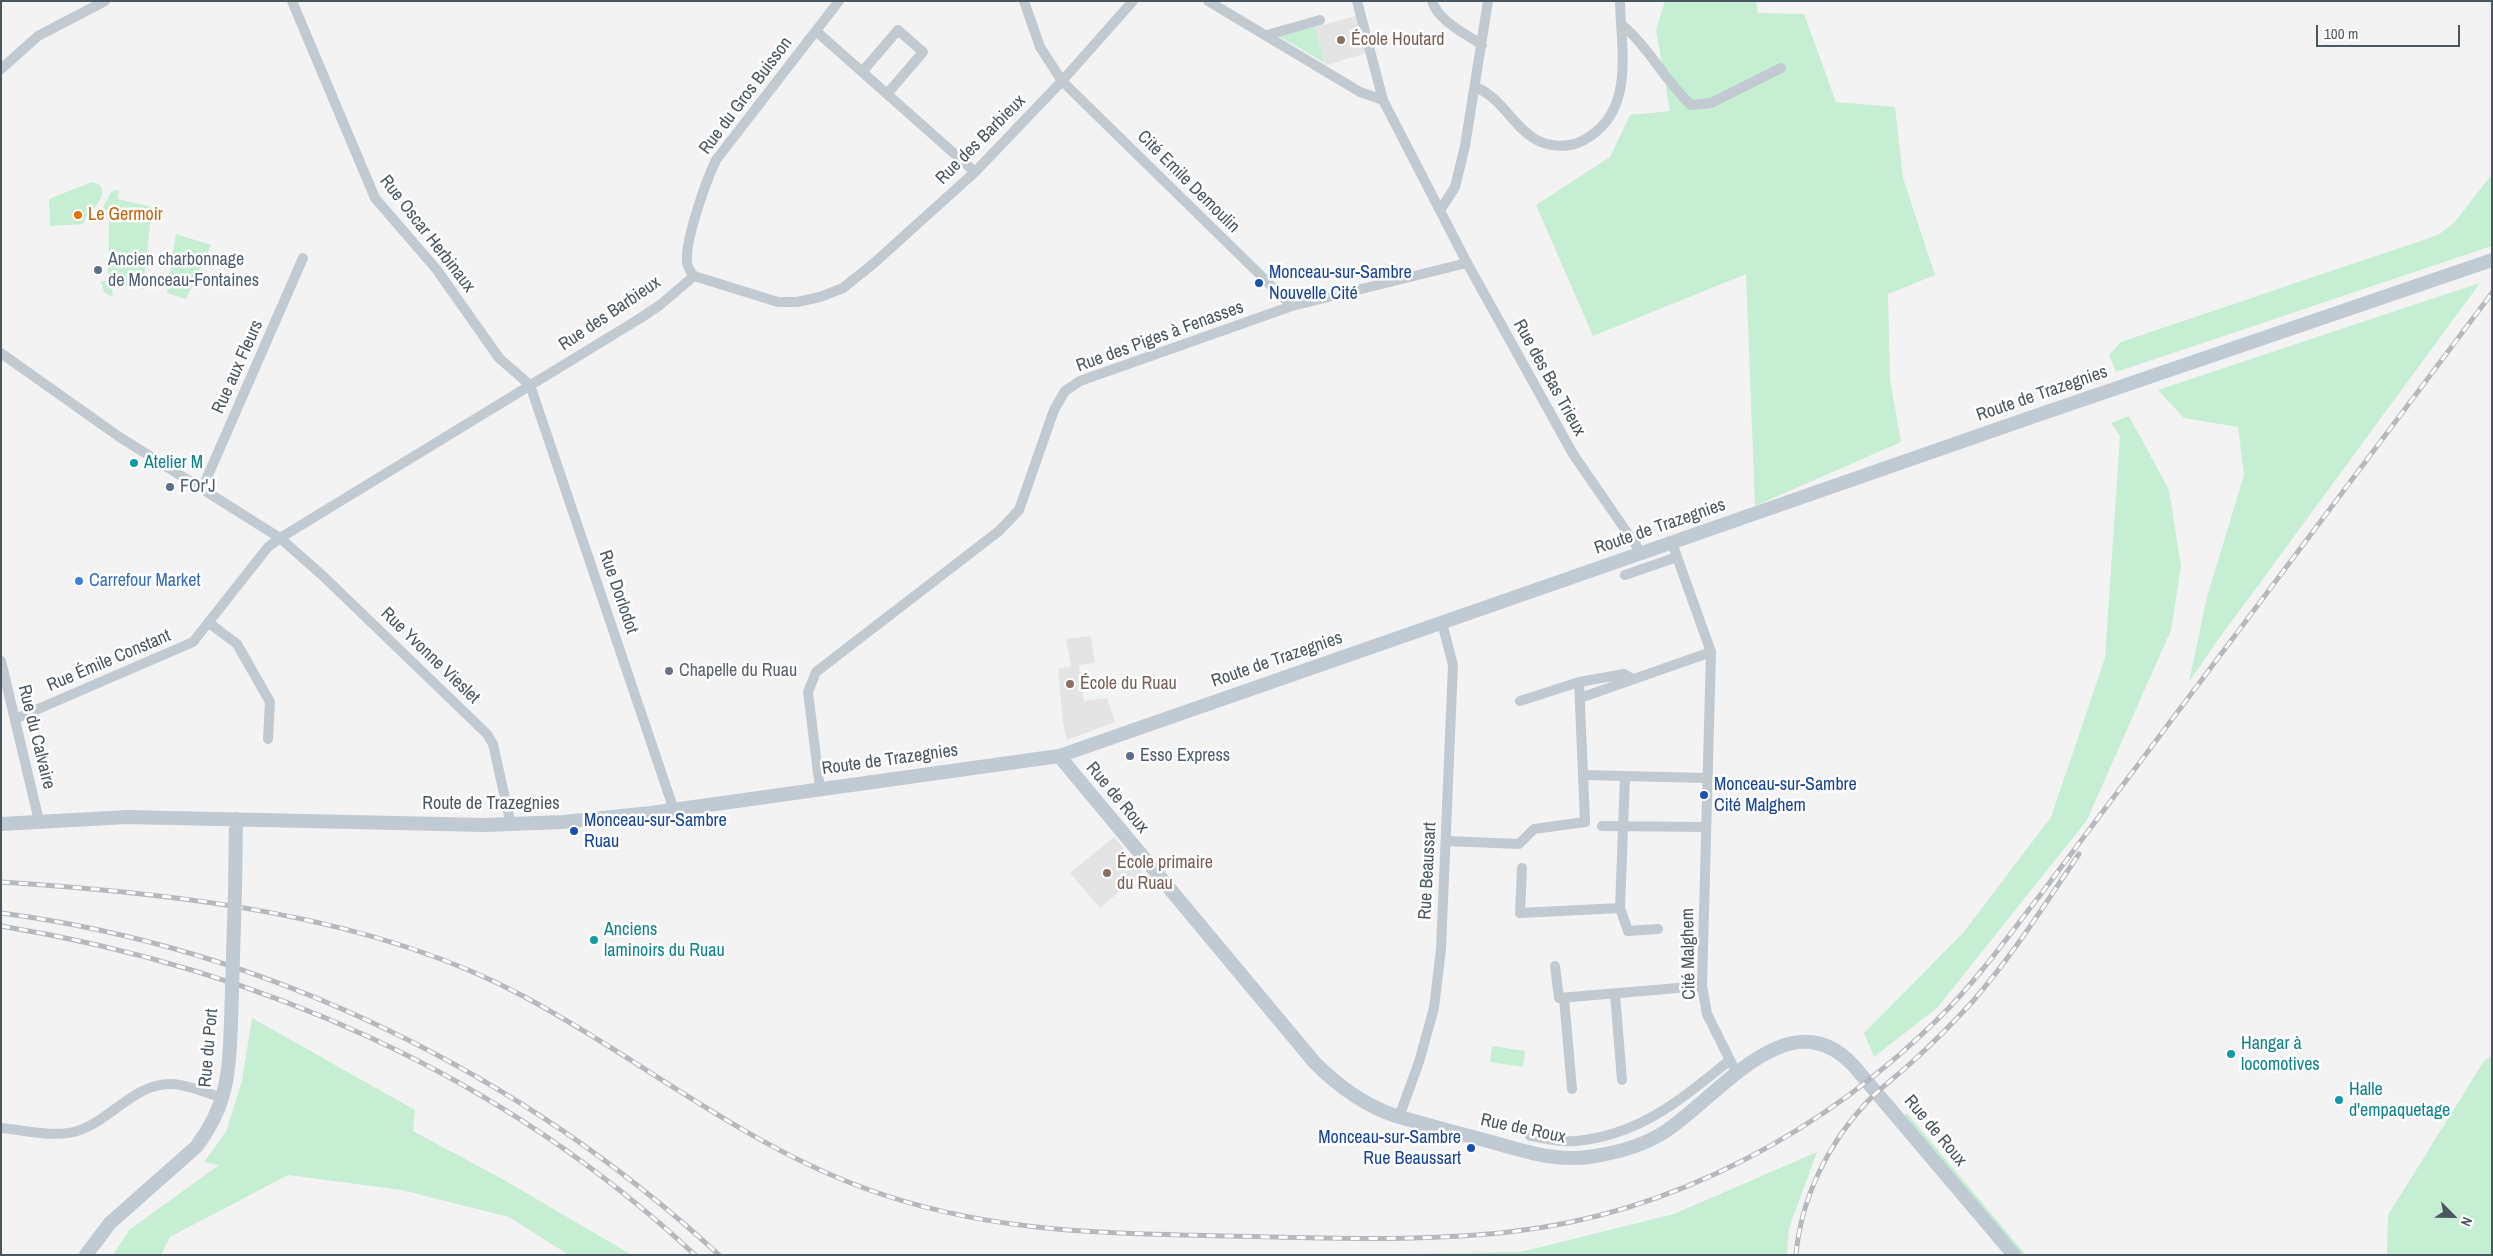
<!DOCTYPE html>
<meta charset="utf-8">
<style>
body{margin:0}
#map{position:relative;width:2493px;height:1256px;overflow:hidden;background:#f4f3f3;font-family:"Archivo Narrow",sans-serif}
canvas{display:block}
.frame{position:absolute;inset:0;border:2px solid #4b575f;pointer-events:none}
.north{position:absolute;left:2428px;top:1191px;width:50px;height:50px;-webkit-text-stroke:4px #fff;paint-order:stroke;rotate:113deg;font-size:14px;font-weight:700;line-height:20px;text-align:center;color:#4b575f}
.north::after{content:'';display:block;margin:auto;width:18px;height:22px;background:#4b575f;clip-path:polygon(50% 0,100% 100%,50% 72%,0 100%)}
.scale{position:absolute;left:2316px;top:25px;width:144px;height:22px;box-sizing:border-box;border:2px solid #4b575f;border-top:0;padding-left:6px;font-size:15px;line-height:18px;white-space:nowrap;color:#4b575f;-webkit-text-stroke:4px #fff;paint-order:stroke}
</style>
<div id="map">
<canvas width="2493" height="1256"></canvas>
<div class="frame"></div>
<div class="north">N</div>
<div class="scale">100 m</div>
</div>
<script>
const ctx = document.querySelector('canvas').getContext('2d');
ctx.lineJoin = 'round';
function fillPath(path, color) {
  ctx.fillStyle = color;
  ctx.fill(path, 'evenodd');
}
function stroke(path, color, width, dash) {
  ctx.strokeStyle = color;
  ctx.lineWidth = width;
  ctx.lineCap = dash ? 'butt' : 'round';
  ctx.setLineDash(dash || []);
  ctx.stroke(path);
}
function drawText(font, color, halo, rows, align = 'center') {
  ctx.font = font + ' "Archivo Narrow",sans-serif';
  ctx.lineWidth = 5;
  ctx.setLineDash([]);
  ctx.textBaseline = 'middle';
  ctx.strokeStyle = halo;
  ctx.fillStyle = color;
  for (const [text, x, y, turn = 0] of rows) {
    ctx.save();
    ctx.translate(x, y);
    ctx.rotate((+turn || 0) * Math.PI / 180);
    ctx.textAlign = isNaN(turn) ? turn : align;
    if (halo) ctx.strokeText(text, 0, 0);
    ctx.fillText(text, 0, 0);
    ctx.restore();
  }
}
fillPath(new Path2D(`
 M1356,16l11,37 -41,12 -11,-38z
 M1091,636l4,27 -16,2 5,36 23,-3 8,24 -48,18 -4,-17 -5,-54 13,-3 -5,-27z
 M1114,837l29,35 -43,36 -30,-35z`), '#e5e4e4');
fillPath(new Path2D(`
 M1665,1h91l2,12 46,1 32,88 59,5 8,71 32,97 -47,19 2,85 11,63 -146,64 -9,-232 -153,62 -57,-131 74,-48 20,-42 40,-4 -14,-81z
 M1315,27l10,36 -47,-27z
 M2492,174v72l-376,126 -7,-17 12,-13 317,-107 16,-12z
 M92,182l8,3c9,15 -13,26 -17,39l-33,2 -1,-27z
 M117,190h2l-1,9 34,8 -9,82 -18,-3 -13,3 1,7c-9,0 -10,-7 -12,-15h7l1,-61 -8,-9 10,-19z
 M176,234l35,11 -25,54 -19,-6z
 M2480,283l-262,357 -29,42 18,-85 37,-122 -6,-48 -54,-9 -26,-28z
 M2129,416l40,74 12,76 -10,64 -84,190 -149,187 -64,50 -10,-24 99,-100 88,-116 54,-159 15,-222 -9,-13z
 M252,1018l163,92 -2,21 91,49 128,75h-63l-60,-38 -107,-27 -114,-15 -118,62 -9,18h-48l16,-25 90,-65 -15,-3 22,-30 16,-51z
 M1492,1046l33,5 -2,16 -33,-5z
 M2492,1055v200h-105l1,-40 96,-154z
 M1907,1113l119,142h-5l-117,-139z
 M1817,1152l-28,76 -2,27h-443l177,-3 153,-38z`), '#c5eed3');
stroke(new Path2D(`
 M292,1l83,197 62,72 62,88 31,27 144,425
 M1024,1l16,46 22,34 230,225
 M1208,1l152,91 23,8
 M1357,1l26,99 84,163 106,191 69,100
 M1432,1c6,20 34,33 50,44
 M1621,24c28,23 44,57 70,81l20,-2 70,-35
 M816,31l159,141
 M1267,35l53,-15
 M1,69l37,-33 67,-35
 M862,72l36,-42 25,22 -36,42
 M1475,87c28,11 36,38 60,52 13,8 34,9 47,2 54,-27 39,-90 38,-140
 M1441,209l14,-22 10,-41 23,-145
 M694,276c-3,-4 -7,-9 -7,-14 -2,-22 19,-81 29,-102l123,-159
 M1,353l117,83 162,102 42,37 165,159 6,10 18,81
 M202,489l101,-231
 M1672,543l39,109 -9,334 5,28 30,60
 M1625,575l52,-18
 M209,623l28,21 33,58 -2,37
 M1,661l38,160
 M1580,698l131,-46
 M1520,701l59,-19 45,-8 9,5
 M15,719l178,-77 75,-95 12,-9 359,-219 21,-14 34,-29 84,26h19l23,-5 23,-9 30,-24 102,-92 87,-91 71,-80
 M1583,775l124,3
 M820,789l-12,-97 8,-20 183,-141 20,-21 35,-100 11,-19 15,-10 212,-75 175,-43
 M1602,826l104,1
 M1446,841l73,3 15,-15 51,-7 -6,-140
 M1522,868l-2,45 100,-5 5,-132
 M1620,908l8,23 30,-2
 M1555,966l4,32 143,-12
 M1615,994l7,86
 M1564,998l8,91
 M1399,1117l20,-55 15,-54 7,-59 12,-284 -11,-42
 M1,1128c23,2 54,10 76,3 33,-10 59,-49 95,-47 17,1 35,9 51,14
 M1530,1136c14,2 31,7 46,5 65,-6 105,-42 154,-81`), '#c1cad0', 10);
stroke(new Path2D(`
 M1059,756l256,307c22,22 51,43 81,53 31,9 61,17 92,25 36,10 69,22 107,15 25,-4 50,-11 71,-25 52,-34 123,-134 187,-66l161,190
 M1,824l126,-7 358,8 78,-3 88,-9 408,-57 973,-339 460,-157
 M235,891l1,-72
 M86,1255l24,-32 86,-76c32,-42 33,-75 35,-125`), '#c0cad2', 14);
const rail = new Path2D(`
 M1,882c172,11 369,32 522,114 115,61 218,147 341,192 122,45 237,45 365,48 93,2 187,6 280,-4 164,-18 317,-101 433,-217 36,-36 67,-80 99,-121l451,-601
 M1,913c266,35 522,161 718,342
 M1,926c260,43 500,148 694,329
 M1796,1255c5,-57 32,-111 70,-152 14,-15 31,-27 46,-41 21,-19 42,-40 61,-61 40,-46 72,-97 106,-147`);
stroke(rail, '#b5b8bc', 5);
stroke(rail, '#fff', 3, [9]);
stroke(new Path2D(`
 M231,1022l4,-131`), '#c0cad2', 14);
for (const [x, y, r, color] of [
 [1341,40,5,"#8d6e63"],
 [78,215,5,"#e8710a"],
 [98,270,5,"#5c6f8a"],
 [1259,283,5,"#1a4fb4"],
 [134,463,5,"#0f9aa8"],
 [170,487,5,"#5c6f8a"],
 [79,581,5,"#3f7fe0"],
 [669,671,5,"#6b7280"],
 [1070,684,5,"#8d6e63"],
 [1130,756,5,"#5c6f8a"],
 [1704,795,5,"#1a4fb4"],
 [574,831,5,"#1a4fb4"],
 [1107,873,5,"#8d6e63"],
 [594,940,5,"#0f9aa8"],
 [2231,1054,5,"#0f9aa8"],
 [2339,1100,5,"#0f9aa8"],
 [1471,1148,5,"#1a4fb4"]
]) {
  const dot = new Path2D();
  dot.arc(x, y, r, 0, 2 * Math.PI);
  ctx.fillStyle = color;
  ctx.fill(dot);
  stroke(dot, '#fff', 2);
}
drawText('18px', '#785e54', '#fff', [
 ["École Houtard",1351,40],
 ["École du Ruau",1080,684],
 ["École primaire",1117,863],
 ["du Ruau",1117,884]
], 'left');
drawText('18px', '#4b575f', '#fff', [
 ["Rue du Gros Buisson",746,96,-53],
 ["Rue des Barbieux",981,140,-45],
 ["Cité Emile Demoulin",1188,182,45],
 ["Rue Oscar Herbinaux",427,234,52],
 ["Rue des Barbieux",610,314,-34],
 ["Rue des Piges à Fenasses",1160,337,-20],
 ["Rue aux Fleurs",238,367,-66],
 ["Rue des Bas Trieux",1549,378,61],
 ["Route de Trazegnies",2042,394,-19],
 ["Route de Trazegnies",1660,527,-19],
 ["Rue Dorlodot",618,592,71],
 ["Rue Yvonne Vieslet",430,656,44],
 ["Route de Trazegnies",1277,660,-19],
 ["Rue Émile Constant",109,661,-23],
 ["Rue du Calvaire",36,737,76],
 ["Route de Trazegnies",890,760,-8],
 ["Rue de Roux",1117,798,50],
 ["Route de Trazegnies",491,804],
 ["Rue Beaussart",1428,871,-87],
 ["Cité Malghem",1689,954,-91],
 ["Rue du Port",209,1048,-85],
 ["Rue de Roux",1523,1129,12],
 ["Rue de Roux",1935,1131,50]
]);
drawText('18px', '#c56008', '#fff', [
 ["Le Germoir",88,215]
], 'left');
drawText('18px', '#4e5e75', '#fff', [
 ["Ancien charbonnage",108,260],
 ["de Monceau-Fontaines",108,281],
 ["FOr'J",180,487],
 ["Esso Express",1140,756]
], 'left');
drawText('18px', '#164399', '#fff', [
 ["Monceau-sur-Sambre",1269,273],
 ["Nouvelle Cité",1269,294],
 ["Monceau-sur-Sambre",1714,785],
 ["Cité Malghem",1714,806],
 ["Monceau-sur-Sambre",584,821],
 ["Ruau",584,842],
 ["Monceau-sur-Sambre",1461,1138,"right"],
 ["Rue Beaussart",1461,1159,"right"]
], 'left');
drawText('18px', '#0d838f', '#fff', [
 ["Atelier M",144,463],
 ["Anciens",604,930],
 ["laminoirs du Ruau",604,951],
 ["Hangar à",2241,1044],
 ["locomotives",2241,1065],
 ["Halle",2349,1090],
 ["d'empaquetage",2349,1111]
], 'left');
drawText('18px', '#366cbe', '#fff', [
 ["Carrefour Market",89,581]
], 'left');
drawText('18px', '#5b616d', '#fff', [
 ["Chapelle du Ruau",679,671]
], 'left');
</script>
